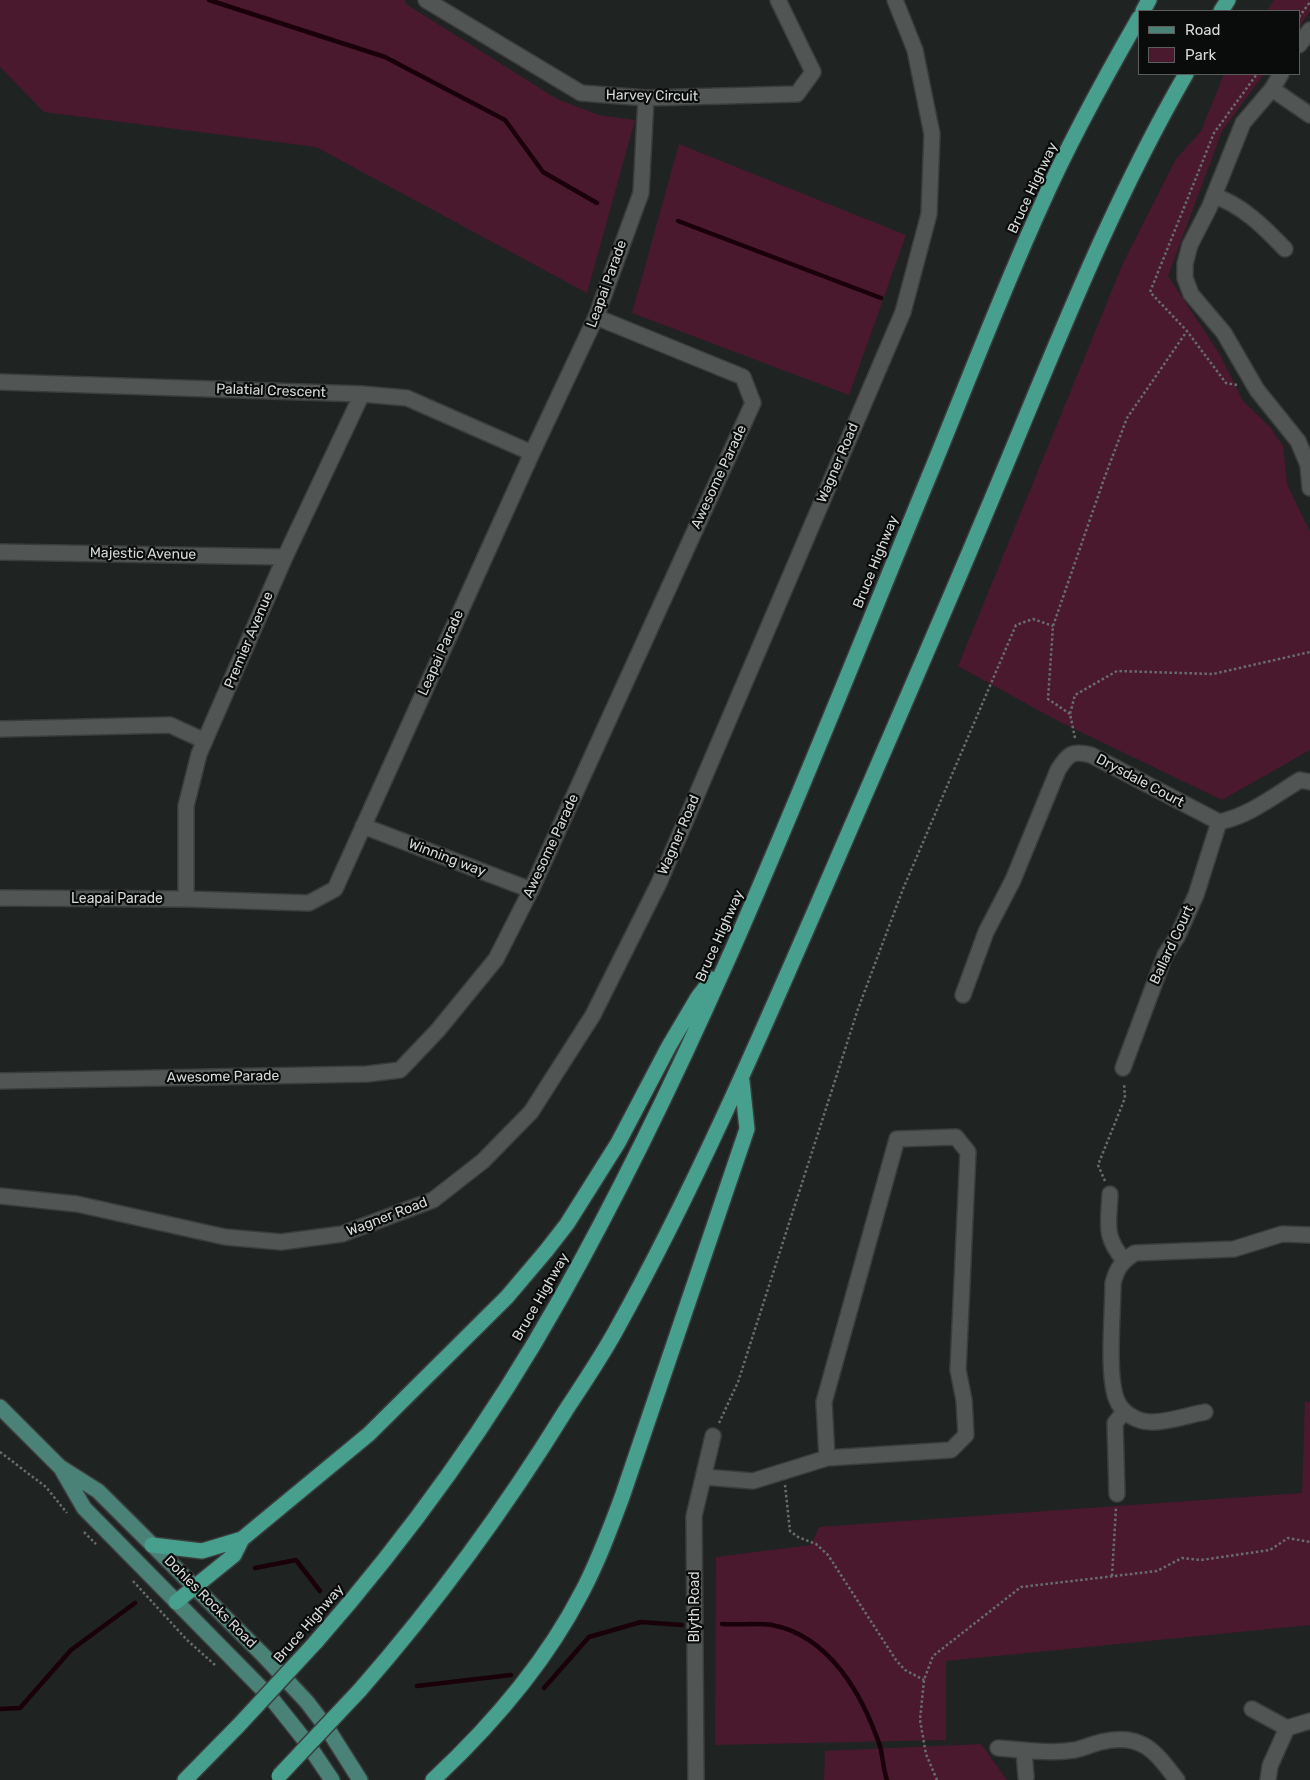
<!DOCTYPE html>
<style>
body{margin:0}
#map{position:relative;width:1310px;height:1780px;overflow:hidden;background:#1f2322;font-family:Rubik,sans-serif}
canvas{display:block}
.legend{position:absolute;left:1138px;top:10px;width:162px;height:65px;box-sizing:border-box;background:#0a0c0b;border:1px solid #5c5e5d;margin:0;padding:6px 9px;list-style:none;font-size:15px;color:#d7d9d9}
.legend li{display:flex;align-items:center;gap:10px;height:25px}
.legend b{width:25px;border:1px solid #5c5e5d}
</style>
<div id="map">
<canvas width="1310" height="1780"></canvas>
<ul class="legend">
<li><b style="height:6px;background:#4b8277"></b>Road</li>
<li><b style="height:14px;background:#4a192e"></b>Park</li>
</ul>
</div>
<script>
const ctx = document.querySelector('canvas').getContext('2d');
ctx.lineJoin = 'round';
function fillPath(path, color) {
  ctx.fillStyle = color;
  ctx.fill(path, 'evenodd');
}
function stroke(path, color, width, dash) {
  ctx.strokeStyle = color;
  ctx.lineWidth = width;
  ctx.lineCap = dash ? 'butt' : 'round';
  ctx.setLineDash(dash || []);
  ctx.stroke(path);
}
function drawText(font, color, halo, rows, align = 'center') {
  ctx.font = font + ' Rubik,sans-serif';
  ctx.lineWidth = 4.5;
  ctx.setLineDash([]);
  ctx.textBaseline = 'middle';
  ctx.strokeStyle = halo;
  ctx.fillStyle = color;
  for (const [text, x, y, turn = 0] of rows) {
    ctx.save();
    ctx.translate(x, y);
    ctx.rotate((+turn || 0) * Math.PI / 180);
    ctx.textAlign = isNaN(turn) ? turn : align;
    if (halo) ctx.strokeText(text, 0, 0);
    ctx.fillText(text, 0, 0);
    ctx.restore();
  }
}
fillPath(new Path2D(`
 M0,0h405l1,4 151,95 42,16 36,5 -48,173 -271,-146 -272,-35 -44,-45z
 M1274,0h36v12l-11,15v-16h-32z
 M1224,74h40l-42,57 -54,145 51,77 24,48 27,26 13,19 4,38 23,48v218l-88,50 -164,-79 -100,-55 166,-405 52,-102 25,-28z
 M679,144l227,91 -57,160 -217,-82z
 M1305,1402h5v223l-364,36v79l-231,5 1,-188 95,-12 8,-18 483,-34z
 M981,1744l26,36h-183l1,-29z`), '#4a192e');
stroke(new Path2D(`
 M209,0l176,57 120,63 38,52 54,31
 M678,221l203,77
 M255,1568l41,-8 24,31
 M722,1624c16,1 35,-1 50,1 58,11 91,71 108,121 3,11 3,23 7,34
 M417,1686l94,-11
 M544,1688l45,-51 52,-15 41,3
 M0,1709l20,-1 51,-58 64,-47`), '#1a0008', 4.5);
const minor = new Path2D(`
 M426,0l155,93 65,5 151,-4 16,-22 -35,-72
 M1299,45l11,-15
 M1281,74l-9,15 -29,34 -34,85 -19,37 -5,19v14l6,16 33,39 33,57 41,51 10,24 2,23
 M1272,89l38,26
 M1214,196c27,8 51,32 71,53
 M0,382l362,12 45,4 125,55
 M0,552l285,5
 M0,729l170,-4 35,16
 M363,826l168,64
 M0,898l186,1 123,4 26,-14 197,-436 64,-136 45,-124 5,-95
 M186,899v-93l13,-52 86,-197 77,-163
 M963,995l23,-63 27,-52 45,-110c10,-16 14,-20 33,-15l128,67c30,-6 55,-26 81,-42l10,2
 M1123,1068l42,-113 12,-18 19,-42 23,-73
 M0,1081l367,-7 33,-4 38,-40 58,-71 35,-69 222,-487 -10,-26 -147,-60
 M1110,1194c-1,29 -7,42 14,66
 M0,1196l77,8 148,33 56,5 61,-8 91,-34 50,-39 48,-49 62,-97 66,-132 244,-571 26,-98 3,-80 -17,-84 -20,-50
 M1205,1412c-17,3 -36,10 -53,10 -15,0 -31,-9 -36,-24 -9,-25 -3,-86 -3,-115 4,-15 9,-22 22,-30l99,-4 48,-15 28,1
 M704,1477l49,4 74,-23 -3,-56 73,-263 59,-2 12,15 -10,218 6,30 2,35 -15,15 -124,8
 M1117,1494l-2,-71 9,-11
 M1252,1709l35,19 23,-7
 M998,1748c25,2 52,6 77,2 9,-2 17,-6 26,-8 40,-10 54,9 76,38
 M1024,1751l2,26
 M696,1780l-2,-264 19,-80
 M1268,1780l2,-14 17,-38`);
const major = new Path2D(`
 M0,1407l60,60 38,24 166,165 43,46 22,29 31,49
 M61,1468l23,40 188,191 35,44 25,37`);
const highway = new Path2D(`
 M1143,11l6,-11
 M1221,11l7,-11
 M152,1545l50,6 40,-12
 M176,1602l58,-47 8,-16 127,-105 138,-137 39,-46 21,-27 51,-81 51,-97 29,-49 14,-18
 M315,1643c93,-106 176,-221 245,-344 148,-263 257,-552 372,-830 36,-88 70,-177 109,-263 28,-64 63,-127 98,-188
 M360,1690c77,-88 145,-181 206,-280 17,-26 34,-51 49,-78 80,-144 145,-295 211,-447 53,-123 107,-246 159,-370 63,-149 120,-301 201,-441
 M185,1780l54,-55
 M433,1780c59,-55 112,-116 149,-188 16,-30 28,-63 40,-95l125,-368 -5,-48`);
stroke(minor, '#3a3d3c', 18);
stroke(major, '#3a3d3c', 18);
stroke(highway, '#3a3d3c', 18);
stroke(new Path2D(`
 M1299,17l11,-15
 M1237,385l-11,-2 -39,-52 -37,-39 64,-159 43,-59
 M1070,714l-22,-15 5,-73 51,-147 23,-61 60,-87
 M1075,738l-5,-24 5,-19 42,-24 96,3 97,-22
 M1105,1181l-7,-16 27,-67 -1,-15
 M719,1423l19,-41 120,-373 45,-120 113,-264 17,-6 20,7
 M0,1452l46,35 21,26
 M785,1485l5,46 8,6 18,7 12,11 68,105 9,10 19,10
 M84,1532l12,12
 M1112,1576l4,-68
 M133,1581l54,59 28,25
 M937,1780l-11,-26 -6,-34 4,-40 9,-24 88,-69 136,-16 25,-13 19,2 69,-10 18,-12 22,4`), '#696d6c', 2.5, [2.5, 2.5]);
stroke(minor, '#515554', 15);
stroke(major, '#4b8277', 15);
stroke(highway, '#47a08e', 15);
const highwayBridge = new Path2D(`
 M239,1725l76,-82
 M279,1776l81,-86`);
stroke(highwayBridge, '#3a3d3c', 18, []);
stroke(highwayBridge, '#47a08e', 15);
drawText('14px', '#d7d9d9', '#0a0c0b', [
 ["Harvey Circuit",652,96,1],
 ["Bruce Highway",1033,188,-65],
 ["Leapai Parade",607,284,-70],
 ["Palatial Crescent",271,391,2],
 ["Wagner Road",838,463,-67],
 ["Awesome Parade",719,477,-65],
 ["Majestic Avenue",143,554,1],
 ["Bruce Highway",876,562,-68],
 ["Premier Avenue",249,640,-67],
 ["Leapai Parade",441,653,-66],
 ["Drysdale Court",1140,781,28],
 ["Wagner Road",679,835,-67],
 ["Awesome Parade",551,846,-65],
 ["Winning way",447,858,21],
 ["Leapai Parade",117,899],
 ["Bruce Highway",720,936,-66],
 ["Ballard Court",1172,945,-65],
 ["Awesome Parade",223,1077,-1],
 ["Wagner Road",387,1217,-21],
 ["Bruce Highway",541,1297,-60],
 ["Dohles Rocks Road",210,1602,45],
 ["Blyth Road",695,1607,-90],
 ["Bruce Highway",309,1624,-49]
]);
</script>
